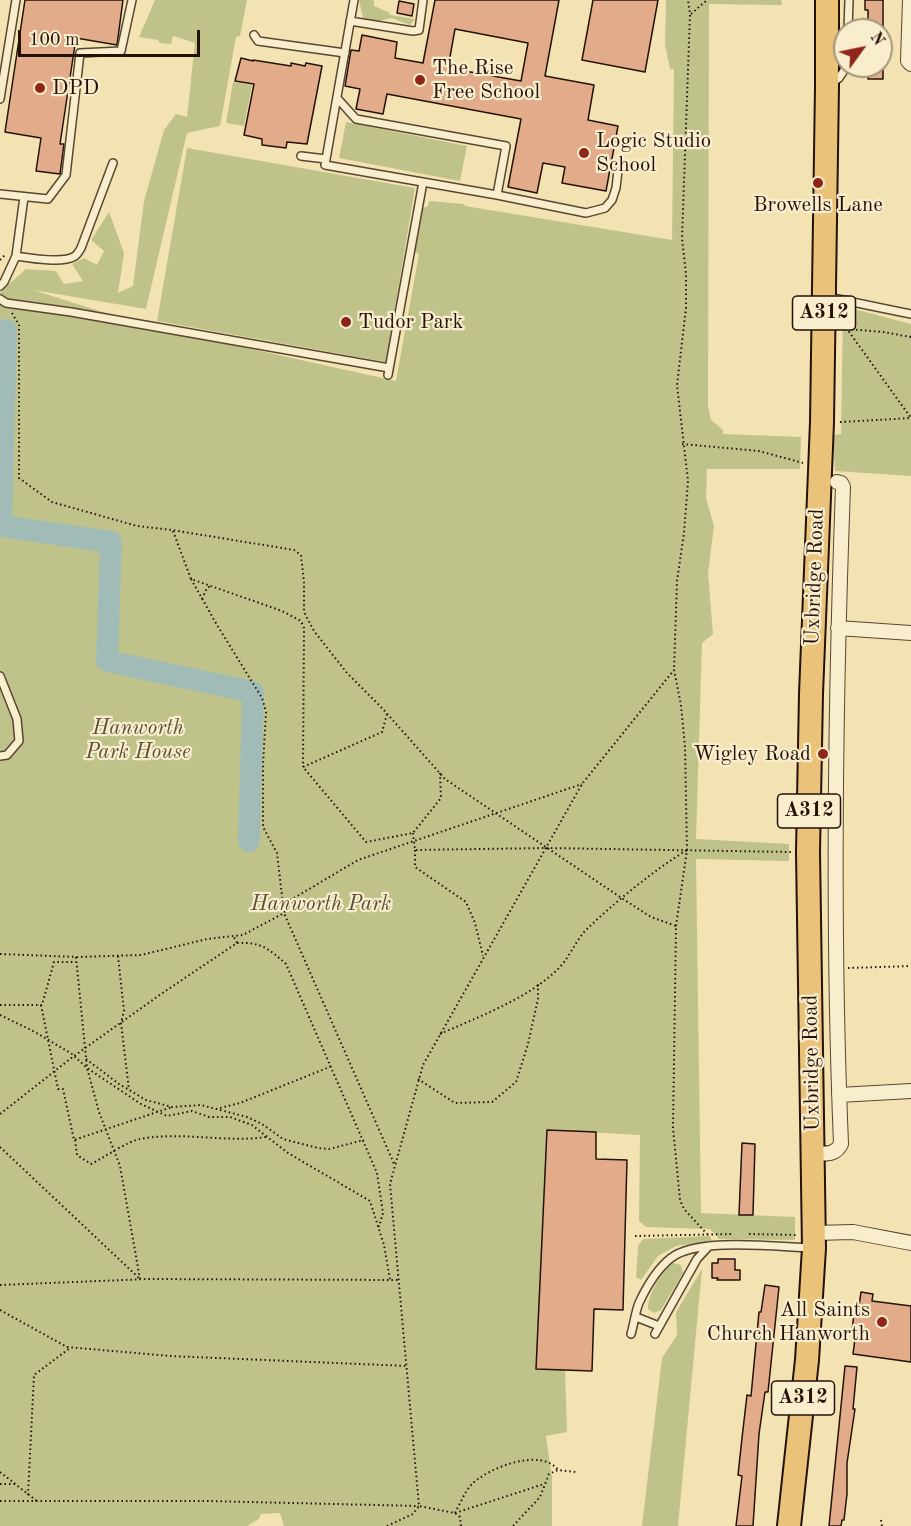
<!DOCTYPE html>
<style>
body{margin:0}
#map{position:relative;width:911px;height:1526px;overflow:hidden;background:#f4e3b2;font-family:"Old Standard TT",serif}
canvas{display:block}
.north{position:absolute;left:833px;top:18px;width:60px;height:60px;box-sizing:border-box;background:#f8edcd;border:2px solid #a3957e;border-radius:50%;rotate:57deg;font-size:16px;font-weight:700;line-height:24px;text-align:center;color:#241108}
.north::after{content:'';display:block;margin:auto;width:21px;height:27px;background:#8f2418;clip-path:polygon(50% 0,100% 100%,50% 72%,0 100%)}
.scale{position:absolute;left:18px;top:30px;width:182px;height:27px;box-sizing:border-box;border:3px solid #241108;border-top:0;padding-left:8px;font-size:18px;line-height:21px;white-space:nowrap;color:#241108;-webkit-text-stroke:4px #f8edcd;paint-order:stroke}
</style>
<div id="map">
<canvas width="911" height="1526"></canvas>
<div class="north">N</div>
<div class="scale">100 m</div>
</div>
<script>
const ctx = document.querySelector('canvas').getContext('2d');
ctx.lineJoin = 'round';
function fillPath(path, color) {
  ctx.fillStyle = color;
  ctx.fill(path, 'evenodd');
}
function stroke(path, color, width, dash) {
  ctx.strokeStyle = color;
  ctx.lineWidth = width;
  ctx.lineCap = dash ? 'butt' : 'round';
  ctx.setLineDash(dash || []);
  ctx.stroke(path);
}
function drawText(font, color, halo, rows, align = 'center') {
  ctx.font = font + ' "Old Standard TT",serif';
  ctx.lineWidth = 4.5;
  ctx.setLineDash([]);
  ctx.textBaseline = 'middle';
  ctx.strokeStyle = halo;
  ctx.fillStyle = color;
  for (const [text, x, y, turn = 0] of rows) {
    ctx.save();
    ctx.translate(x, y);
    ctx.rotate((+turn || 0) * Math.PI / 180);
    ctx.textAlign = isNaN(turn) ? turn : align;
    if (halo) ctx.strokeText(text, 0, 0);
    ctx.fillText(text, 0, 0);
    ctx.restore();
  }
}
fillPath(new Path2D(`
 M155,0h92l-7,36 -4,1 -16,89 -33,7 -41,176 -113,-19 114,36 249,55 23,-127 -5,-3 9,-43 5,-2 1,-5 35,3 1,2 207,34 2,-171h-4l-5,-24 1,-45h115l1,5 -73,-1 -1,401 3,15 12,10v4l78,3 -1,32h-93l-1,29 8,28 -6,47 5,61 -11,9 -6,196 93,5v17l-93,-2 5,354 94,4v23l-76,-1 -9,-10 -64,-2 -7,-6 1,-86 -93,-5 -11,239 29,1 2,62 -21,4 6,42v48h-268l-4,-13 -19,1 -2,5 -12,7h-247v-1234l26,-23 30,2 8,13 19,-3 -11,-17 12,-6 13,7 7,-14 -13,-11 18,-28 15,41 -6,40 15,-7 11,-85 20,-71 12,-16 11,3 8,-74 -22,-7 -2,8 -11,-1 -2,-3 -19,-3z
 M359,0h15v6l14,6 3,3 24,4 -5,6 -18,-7 -17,4 -12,-4z
 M233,82l19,3 -8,41 -18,-3z
 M346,122l121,24 -7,35 -121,-23z
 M187,148l228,40 -29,174 -229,-41z
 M843,306l68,18v152l-76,-5 -2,-36 8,-1z
 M710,1236l2,5 -36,5 -18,10 -17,24 -5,-3 2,-31 5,-7z
 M673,1263l8,2 2,8 -22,37 -7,3 -6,-4c-1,-13 14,-39 25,-46z
 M702,1269l-24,257h-36l20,-168 15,-23 -1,-23z`), '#bfc38a');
stroke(new Path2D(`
 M6,330l-5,196 110,16 -4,119 146,31 -4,149`), '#a1bbb7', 22);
const building = new Path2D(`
 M25,0h98l-6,45 -41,-7 -16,106h4l-4,30 -24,-3 5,-33 -36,-6z
 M435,0h124l-14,76 49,9 -6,35 30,6 -12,65 -44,-8 3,-16 -22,-4 -6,30 -29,-6 13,-68 -134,-25 -4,20 -27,-5 4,-20 -15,-3 6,-36 8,1 3,-16 35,7 -2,16 28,5zM455,29l73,14 -7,38 -73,-13z
 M593,0h65l-13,72 -63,-12z
 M865,0h18v30h-15v-20h-3z
 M399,1l15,3 -2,12 -15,-3z
 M241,58l12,3v-1l38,6v-3l14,3 1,-3 16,3 -15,78 -20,-2 -1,6 -24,-3v-6l-18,-4 10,-51 -19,-3z
 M868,66h15v13h-15z
 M547,1130l49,2v27l31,1 -4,150 -29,-1 -2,62 -56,-2z
 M742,1143l13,1 -2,71h-14z
 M718,1259h17v11h5v10h-23l1,-2h-6v-15h6z
 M765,1285l14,2 -11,105h-3l-6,42 -6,92h-17l6,-50 -4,-1 4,-37 5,-43 4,1 8,-84h2z
 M861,1292l12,2 -1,7 39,5v56l-58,-8 3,-23h-4l2,-18h4z
 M845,1366l12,1 -4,42h2l-8,54v31l-3,26h-2l-1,6h-12z`);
fillPath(building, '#e2ac8a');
stroke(building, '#241108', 1.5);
const lane = new Path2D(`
 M354,0l-29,165 172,30 89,18 19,-5 7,-8 4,-12 2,-18
 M350,21l63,10 6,-1 4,-30
 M848,30l1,-30
 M254,35l4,6 87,12
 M831,84l8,-6 8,-12
 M337,98l19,21 150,27 -9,49
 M0,99l16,-99
 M301,156l25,3
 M0,194l48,5 18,-24 14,-122 41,-2 11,-51
 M16,256l8,-59
 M0,286l4,-4 12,-26c13,2 48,8 59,0 3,-2 4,-5 6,-8l32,-85
 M828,297l83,17
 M0,299l6,4 65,9 318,56
 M388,375l35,-193
 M0,676l17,43 2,22 -12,14 -7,1
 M636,1317l23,9
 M631,1334c3,-10 4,-21 8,-31 7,-15 19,-35 32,-45 27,-21 106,-11 140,-10
 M655,1334l42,-75 12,-13`);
const street = new Path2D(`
 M910,0l-2,61 3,3
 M838,628l73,5
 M839,1095l72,-4
 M813,1154c12,-1 22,2 28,-10 -9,-219 -6,-438 2,-657l-2,-4 -4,-1
 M814,1233l39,-1 58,11`);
const primary = new Path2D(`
 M789,1526l18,-166 7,-112 -6,-396 3,-158 11,-272 5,-336v-86`);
stroke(lane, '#584632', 10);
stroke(street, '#584632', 16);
stroke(primary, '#241108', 26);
stroke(new Path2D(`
 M691,14l16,-14
 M0,260l6,-6
 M12,313l7,12v153l33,24 85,24 35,4 122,20 7,5 3,27v30l10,19 33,42 35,35 63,71 178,120 28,18 25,9 -3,202 7,72 4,9 23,25
 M841,328l6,1 64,89
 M847,329l36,3 28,5
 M840,422l71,-4
 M682,444l77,7 44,12
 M173,531l18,48 91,32 19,10 3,7 -1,139
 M191,579l26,46 45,73 4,14 -3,53v62l14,26 7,60 111,253
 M202,599l5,-11 5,-3
 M387,714l-5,18 -79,35 63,75 47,-9 28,-35 -1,-25
 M413,833l2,17 132,-2 244,4
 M415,850v17l51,35 9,21 8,33
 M676,926l11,-76 -2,-103 -4,-42 -7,-35 3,-89 7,-48 4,-52 -11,-96 9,-77v-34l-4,-36 8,-224 -2,-14
 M237,943c24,-1 31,5 49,21l91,209 6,40 -4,14
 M0,954l78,3 63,-2 66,-16 36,-4 41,-22 5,-12 69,-41 224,-76
 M118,956l6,55 -3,12 8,67
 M76,957l11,111 54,36 26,12 25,-5 17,6h21l22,8 36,28 82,48 14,44 6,35
 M848,968l63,-2
 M0,1005h42l12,-43h22
 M41,1005l17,84h5l11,51 98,-33
 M0,1015l35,17 37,22 15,14 12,44 21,54 20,113
 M440,1034c38,-17 87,-35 117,-64 12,-11 18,-29 30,-41 28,-27 67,-59 100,-79
 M86,1059l33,25 27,16 26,7 29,-2 15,4 24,-6 92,-37
 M418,1079l37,24 37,-1 24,-20 12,-38 10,-45v-15
 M220,1110l27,7 15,7 21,15 35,9 11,1 35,-9
 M0,1114l74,-58 87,-62 76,-51 -3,-6
 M75,1140l2,15 14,9c12,-6 37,-23 49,-25 42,-8 85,4 126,-2
 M0,1147l140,132
 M749,1234l48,1
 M635,1236l99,-2
 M0,1285l148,-6 251,1
 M0,1310l67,37 103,9 237,10
 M0,1472l38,30
 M0,1484h15
 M28,1495l6,-120 36,-27
 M0,1501h207l212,5
 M455,1513c5,-9 10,-22 17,-29 16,-16 69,-37 86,-14
 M455,1513l89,-29
 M881,1520l1,6
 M387,1526l26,-12 6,-8
 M461,1526l-1,-9 -5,-4 -36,-7 -29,-322 33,-119 159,-281 92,-114
 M513,1526l27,-29 9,-23 9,-4 18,2`), '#241108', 2, [1.5, 3]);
stroke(lane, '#f8edcd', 7);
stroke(street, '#f8edcd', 14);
stroke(primary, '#eac279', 22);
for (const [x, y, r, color] of [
 [420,80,6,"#8f2418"],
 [40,88,6,"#8f2418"],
 [584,153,6,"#8f2418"],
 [818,183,6,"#8f2418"],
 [346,322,6,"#8f2418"],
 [823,754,6,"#8f2418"],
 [882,1322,6,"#8f2418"]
]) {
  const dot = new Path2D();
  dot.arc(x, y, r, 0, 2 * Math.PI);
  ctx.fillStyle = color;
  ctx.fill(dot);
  stroke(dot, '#f8edcd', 2);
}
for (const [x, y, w] of [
 [824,313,63],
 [809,811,63],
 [803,1398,63]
]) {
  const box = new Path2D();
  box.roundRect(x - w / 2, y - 17, w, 34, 4.5);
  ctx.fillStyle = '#f8edcd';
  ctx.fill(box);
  stroke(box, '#241108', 1.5);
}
drawText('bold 20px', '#241108', null, [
 ["A312",824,313],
 ["A312",809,811],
 ["A312",803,1398]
]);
drawText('21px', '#241108', '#f8edcd', [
 ["The Rise",432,68],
 ["Free School",432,92],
 ["DPD",52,88],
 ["Logic Studio",596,141],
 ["School",596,165],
 ["Browells Lane",818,205,"center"],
 ["Tudor Park",358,322],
 ["Wigley Road",811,754,"right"],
 ["All Saints",870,1310,"right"],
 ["Church Hanworth",870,1334,"right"]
], 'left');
drawText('21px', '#241108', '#f8edcd', [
 ["Uxbridge Road",815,577,-88],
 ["Uxbridge Road",812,1063,-91]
]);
drawText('italic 21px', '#5a4f36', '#f8edcd', [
 ["Hanworth",138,728],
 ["Park House",138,752],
 ["Hanworth Park",321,904]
]);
</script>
